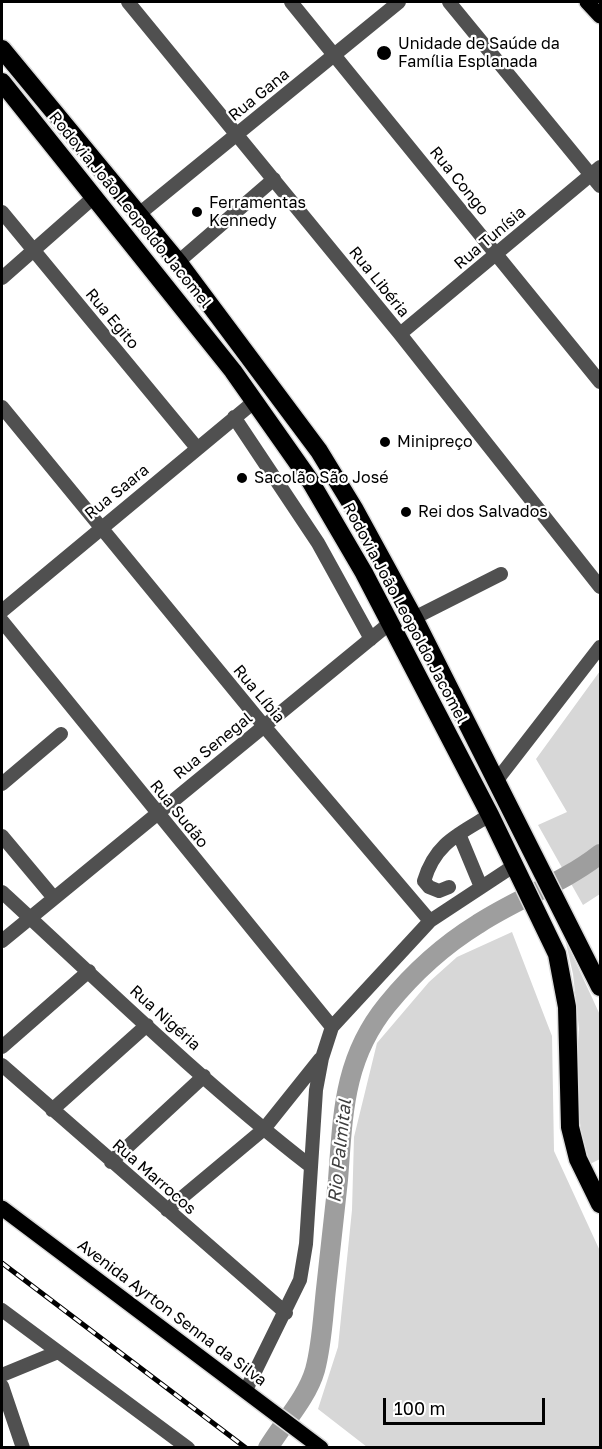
<!DOCTYPE html>
<meta charset="utf-8">
<style>
body{margin:0}
#map{position:relative;width:602px;height:1449px;overflow:hidden;background:#fff;font-family:"Golos Text",sans-serif}
canvas{display:block}
.frame{position:absolute;inset:0;border:3px solid #000;pointer-events:none}
.scale{position:absolute;left:383px;top:1398px;width:162px;height:27px;box-sizing:border-box;border:3px solid #000;border-top:0;padding-left:8px;font-size:18px;line-height:21px;white-space:nowrap;color:#000;-webkit-text-stroke:4px #fff;paint-order:stroke}
</style>
<div id="map">
<canvas width="602" height="1449"></canvas>
<div class="frame"></div>
<div class="scale">100 m</div>
</div>
<script>
const ctx = document.querySelector('canvas').getContext('2d');
ctx.lineJoin = 'round';
function fillPath(path, color) {
  ctx.fillStyle = color;
  ctx.fill(path, 'evenodd');
}
function stroke(path, color, width, dash) {
  ctx.strokeStyle = color;
  ctx.lineWidth = width;
  ctx.lineCap = dash ? 'butt' : 'round';
  ctx.setLineDash(dash || []);
  ctx.stroke(path);
}
function drawText(font, color, halo, rows, align = 'center') {
  ctx.font = font + ' "Golos Text",sans-serif';
  ctx.lineWidth = 4.5;
  ctx.setLineDash([]);
  ctx.textBaseline = 'middle';
  ctx.strokeStyle = halo;
  ctx.fillStyle = color;
  for (const [text, x, y, turn = 0] of rows) {
    ctx.save();
    ctx.translate(x, y);
    ctx.rotate((+turn || 0) * Math.PI / 180);
    ctx.textAlign = isNaN(turn) ? turn : align;
    if (halo) ctx.strokeText(text, 0, 0);
    ctx.fillText(text, 0, 0);
    ctx.restore();
  }
}
fillPath(new Path2D(`
 M600,671v223l-17,11 -45,-80 29,-13 -31,-53z
 M512,932l40,104 2,115 46,100v196h-233l-49,-38 20,-62 14,-137 2,-73 23,-94 52,-61 28,-25z
 M565,939l35,76v144l-10,5 -9,-34 -6,-44 4,-57 -6,-55z`), '#d7d7d7');
stroke(new Path2D(`
 M268,1448c15,-25 39,-50 47,-78 7,-26 8,-54 11,-81 4,-36 8,-72 12,-109 5,-65 5,-121 49,-175 26,-32 57,-60 91,-81 40,-26 85,-41 122,-70`), '#9e9e9e', 20);
const major = new Path2D(`
 M587,2l13,14
 M2,1208l319,240`);
const highway = new Path2D(`
 M2,49l176,213 141,189 36,59 59,108 186,369
 M2,82l231,289 76,108 55,94 126,242 67,139 10,53 3,120 8,32 22,45`);
stroke(major, '#dbdbdb', 18);
stroke(highway, '#dbdbdb', 21);
stroke(new Path2D(`
 M128,2l272,332 200,253
 M291,2l309,380
 M449,2l151,184
 M2,212l195,236
 M139,214l260,-212
 M178,262l96,-83
 M2,278l92,-81
 M400,334l200,-167
 M2,407l262,319 166,195
 M234,417l84,126 53,96
 M2,611l253,-210
 M414,618l87,-44
 M2,621l330,406
 M497,780l103,-133
 M2,784l59,-50
 M459,834l22,53
 M2,836l52,62
 M449,887l-10,4 -10,-4 -5,-6c11,-38 35,-47 66,-66
 M2,892c100,92 199,189 307,273
 M2,941l388,-318
 M2,1047l87,-76
 M2,1065l284,248
 M52,1110l95,-85
 M111,1162l93,-86
 M167,1210l97,-81 56,-70
 M2,1310l186,138
 M2,1375l56,-23
 M2,1386l21,62
 M246,1390l54,-110 6,-36 10,-154 6,-32 10,-31 98,-106 85,-56`), '#505050', 14);
stroke(major, '#000', 15);
stroke(highway, '#000', 18);
const rail = new Path2D(`
 M2,1263l244,185`);
stroke(rail, '#000', 5);
stroke(rail, '#fff', 3, [9]);
for (const [x, y, r, color] of [
 [384,53,8,"#000"],
 [197,212,6,"#000"],
 [385,442,6,"#000"],
 [242,478,6,"#000"],
 [406,512,6,"#000"]
]) {
  const dot = new Path2D();
  dot.arc(x, y, r, 0, 2 * Math.PI);
  ctx.fillStyle = color;
  ctx.fill(dot);
  stroke(dot, '#fff', 2);
}
drawText('16px', '#000', '#fff', [
 ["Unidade de Saúde da",398,44],
 ["Família Esplanada",398,62],
 ["Ferramentas",209,203],
 ["Kennedy",209,221],
 ["Minipreço",397,442],
 ["Sacolão São José",254,478],
 ["Rei dos Salvados",418,512]
], 'left');
drawText('16px', '#000', '#fff', [
 ["Rua Gana",259,95,-39],
 ["Rua Congo",459,181,51],
 ["Rodovia João Leopoldo Jacomel",130,210,51],
 ["Rua Tunísia",490,238,-40],
 ["Rua Libéria",379,282,51],
 ["Rua Egito",112,319,50],
 ["Rua Saara",117,492,-39],
 ["Rodovia João Leopoldo Jacomel",405,613,62],
 ["Rua Líbia",259,694,50],
 ["Rua Senegal",213,746,-39],
 ["Rua Sudão",179,814,51],
 ["Rua Nigéria",165,1018,42],
 ["Rua Marrocos",154,1177,41],
 ["Avenida Ayrton Senna da Silva",172,1313,37]
]);
drawText('italic 18px', '#3f3f3f', '#fff', [
 ["Rio Palmital",340,1151,-84]
]);
</script>
